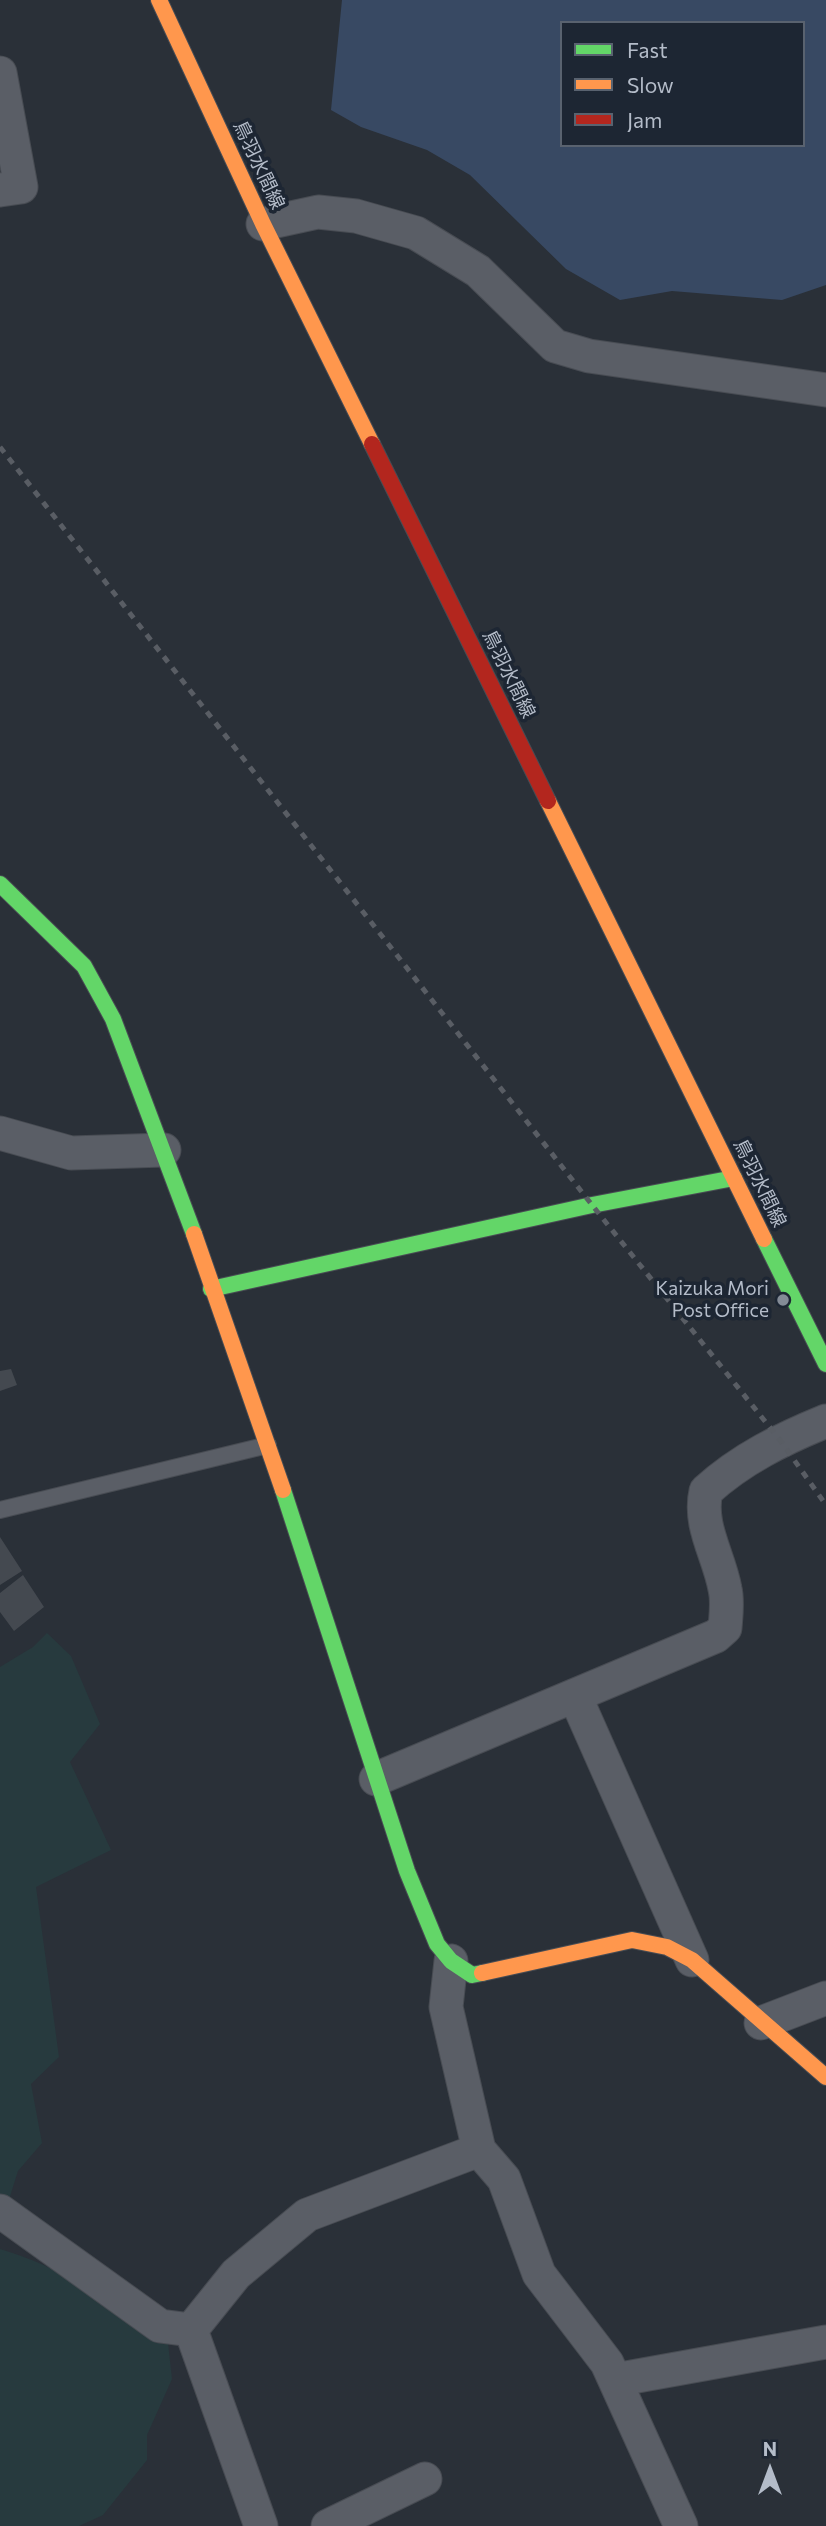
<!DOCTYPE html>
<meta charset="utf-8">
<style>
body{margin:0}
#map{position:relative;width:826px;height:2526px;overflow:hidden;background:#2a3038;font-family:Commissioner,sans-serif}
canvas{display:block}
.legend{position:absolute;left:560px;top:21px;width:245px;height:126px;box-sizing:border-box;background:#1d2633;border:2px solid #59626f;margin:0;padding:9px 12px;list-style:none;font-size:21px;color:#b4bcc9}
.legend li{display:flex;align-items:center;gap:14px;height:35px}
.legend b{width:35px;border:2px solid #59626f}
.north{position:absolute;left:735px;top:2435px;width:70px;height:70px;-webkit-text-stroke:5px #1d2633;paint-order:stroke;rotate:0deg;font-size:19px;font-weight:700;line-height:28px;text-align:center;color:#b4bcc9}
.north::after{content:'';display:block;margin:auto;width:24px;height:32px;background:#b4bcc9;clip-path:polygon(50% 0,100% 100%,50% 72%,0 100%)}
</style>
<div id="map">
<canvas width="826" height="2526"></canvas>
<ul class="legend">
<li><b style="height:9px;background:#63d668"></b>Fast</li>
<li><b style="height:9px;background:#ff974d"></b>Slow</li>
<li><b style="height:9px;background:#b3261e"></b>Jam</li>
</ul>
<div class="north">N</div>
</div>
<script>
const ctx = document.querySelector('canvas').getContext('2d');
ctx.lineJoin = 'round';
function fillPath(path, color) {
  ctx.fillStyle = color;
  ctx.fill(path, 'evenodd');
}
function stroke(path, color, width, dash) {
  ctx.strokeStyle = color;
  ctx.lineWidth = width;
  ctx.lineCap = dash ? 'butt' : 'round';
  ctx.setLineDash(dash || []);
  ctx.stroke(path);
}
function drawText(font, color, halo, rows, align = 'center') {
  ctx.font = font + ' Commissioner,"Noto Sans JP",sans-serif';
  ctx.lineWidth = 7;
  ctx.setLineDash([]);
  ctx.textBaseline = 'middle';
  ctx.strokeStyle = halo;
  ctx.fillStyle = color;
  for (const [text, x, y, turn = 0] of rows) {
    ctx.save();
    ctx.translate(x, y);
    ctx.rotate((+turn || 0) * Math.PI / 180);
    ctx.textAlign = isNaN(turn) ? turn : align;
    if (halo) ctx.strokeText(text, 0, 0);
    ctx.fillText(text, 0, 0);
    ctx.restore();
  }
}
fillPath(new Path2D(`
 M47,1633l24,23 29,68 -30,38 41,88 -75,37 23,170 -28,27 11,59 -24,28 -18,57v-561l33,-20z
 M0,2249c59,17 110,53 166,76l6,54 -25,56v25l-44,55 -24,11h-79z`), '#273a3e');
fillPath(new Path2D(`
 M342,0h484v285l-44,15 -110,-9 -52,9 -54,-31 -96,-94 -43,-25 -66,-23 -30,-17zM562,23h241v122h-241z`), '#384963');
fillPath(new Path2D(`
 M11,1369l6,16 -17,6v-20z
 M0,1537l22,34 -22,14z
 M23,1575l21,32 -30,24 -14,-19v-19z`), '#444950');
const lane = new Path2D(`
 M0,1510l268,-65`);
const street = new Path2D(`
 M0,73l21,114 -21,3
 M263,224l55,-12 38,4 60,17 62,38 77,75 34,10 237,34
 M0,1133l71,20 93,-3
 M575,1696l117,264
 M376,1779l340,-143 9,-8c1,-13 3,-27 0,-39 -6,-34 -27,-63 -19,-98 35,-32 76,-52 120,-70
 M451,1961l-5,46 33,143 25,29 35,95 68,89 74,163
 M761,2023l65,-25
 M0,2211l160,115 31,4
 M615,2380l211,-38
 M261,2526l-70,-196 45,-56 71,-59 172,-65
 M328,2526l97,-47`);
const fast = new Path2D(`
 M0,884l84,82 29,53 81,215
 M764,1239l62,125
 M211,1289l381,-84 142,-27
 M283,1490l124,381 30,73 14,17 21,14 10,-2`);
const slow = new Path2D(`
 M159,0l104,224 109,220
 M548,801l216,438
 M194,1234l89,256
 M482,1973l150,-33 35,7 25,13 134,117`);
const jam = new Path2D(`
 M372,444l176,357`);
stroke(lane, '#484c53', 18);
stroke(street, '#484c53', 35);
stroke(fast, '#484c53', 18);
stroke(slow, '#484c53', 18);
stroke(jam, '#484c53', 18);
stroke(lane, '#5a5e66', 16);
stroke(street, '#5a5e66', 33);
stroke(fast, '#63d668', 16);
stroke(slow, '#ff974d', 16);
stroke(jam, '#b3261e', 16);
stroke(new Path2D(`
 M0,447l592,758 188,235 46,65`), '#595d64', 5, [7, 7]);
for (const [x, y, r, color] of [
 [783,1300,7,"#848b96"]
]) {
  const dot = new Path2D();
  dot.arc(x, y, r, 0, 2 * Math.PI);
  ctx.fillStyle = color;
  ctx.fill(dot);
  stroke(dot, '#1d2633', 2.5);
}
drawText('19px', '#b4bcc9', '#1d2633', [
 ["鳥羽水間線",259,165,65],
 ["鳥羽水間線",509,674,64],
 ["鳥羽水間線",760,1183,64]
]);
drawText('19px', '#b4bcc9', '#1d2633', [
 ["Kaizuka Mori",769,1289],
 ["Post Office",769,1311]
], 'right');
</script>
